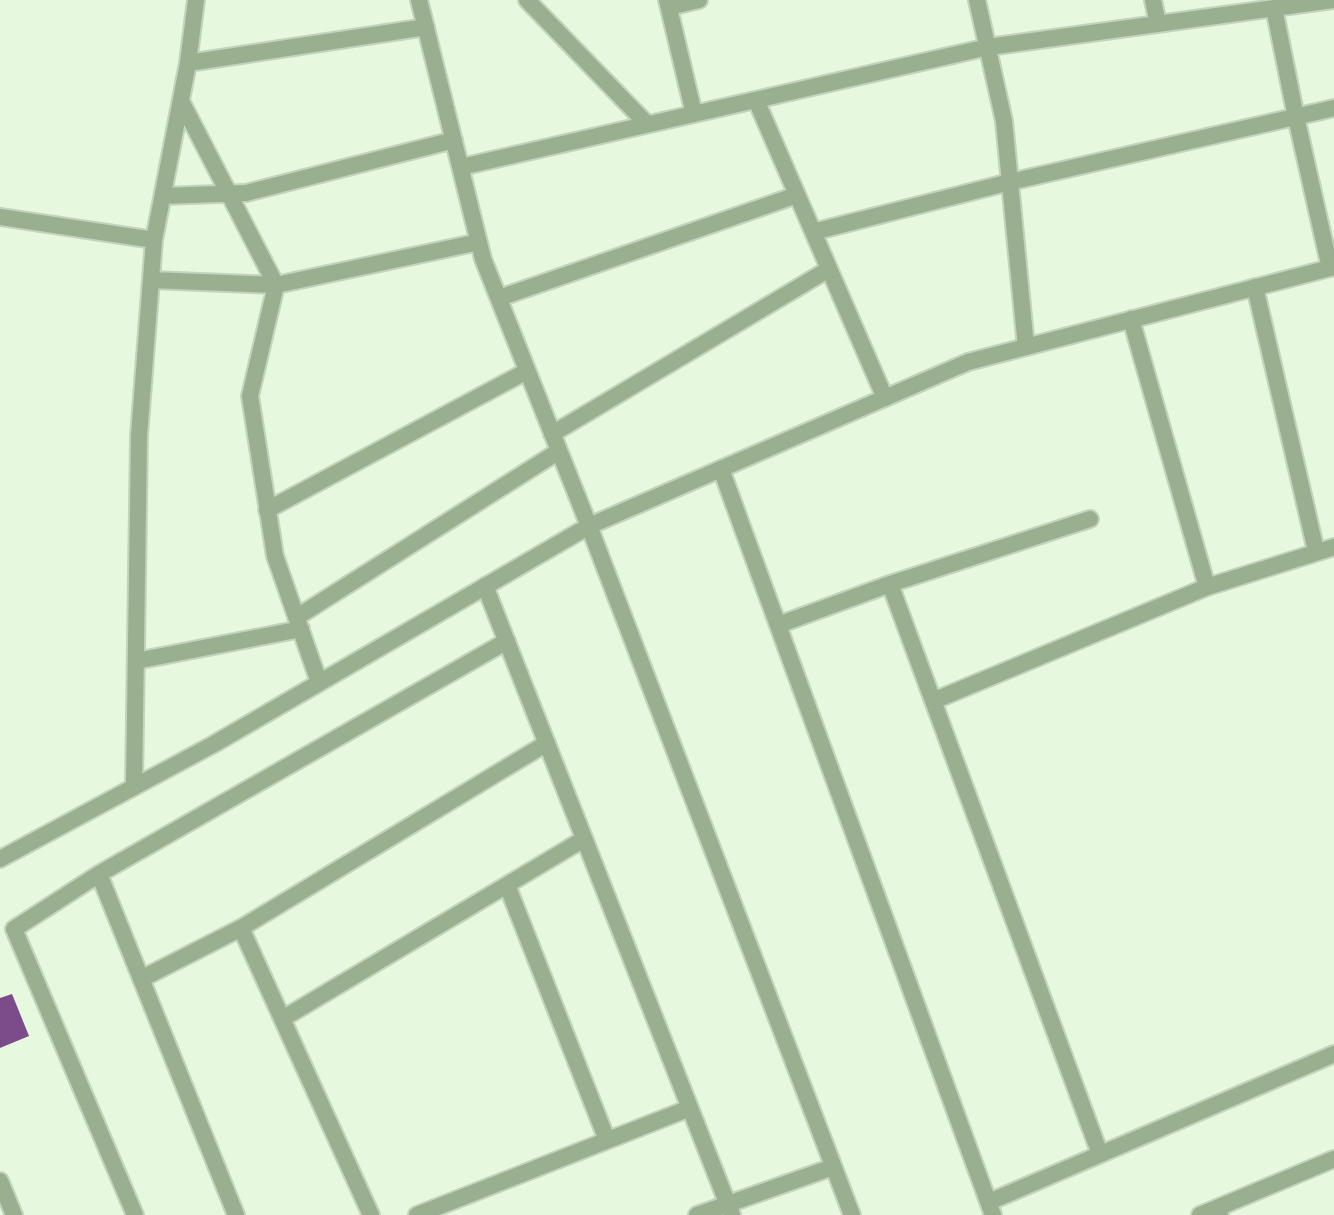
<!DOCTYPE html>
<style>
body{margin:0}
canvas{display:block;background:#e6f8dd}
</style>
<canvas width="1334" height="1215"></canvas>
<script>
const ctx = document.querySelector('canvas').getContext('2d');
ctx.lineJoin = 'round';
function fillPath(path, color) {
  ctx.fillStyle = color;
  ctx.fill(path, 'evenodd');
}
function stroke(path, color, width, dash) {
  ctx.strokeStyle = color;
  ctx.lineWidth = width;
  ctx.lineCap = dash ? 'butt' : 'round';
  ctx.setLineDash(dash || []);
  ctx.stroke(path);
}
fillPath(new Path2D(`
 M12,994l17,42 -29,12v-50z`), '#7b4b8a');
const minor = new Path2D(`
 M419,0l64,259 106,267 263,689
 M527,0l120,124
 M667,0l27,114
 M977,0l27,121 22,226
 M1153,0l5,24
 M669,7l30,-7
 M1274,8l22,109 34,151
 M188,63l8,-63
 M756,100l129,298
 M461,167l527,-120 346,-47
 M163,196l83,-3 208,-53
 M0,217l154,23 -15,196 -5,351
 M813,232l197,-50 324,-74
 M154,240l34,-177 238,-36
 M151,280l125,5 -95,-184
 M1255,287l61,264
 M499,298l298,-103
 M1131,319l76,268
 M552,434l277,-165
 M721,469l272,746
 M267,510l260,-139
 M890,584l210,570
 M485,586l247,629
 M297,617l262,-166
 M778,625l112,-41 200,-65
 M136,661l165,-32
 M319,682l-44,-126 -25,-160 26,-111 203,-43
 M933,701l274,-114 127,-40
 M99,874l-85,55 121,286
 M507,885l100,255
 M141,979l100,-51
 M282,1019l302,-180
 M989,1202l345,-148
 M236,1215l-137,-341 408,-233
 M371,1215l-130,-287 306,-185
 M417,1215l273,-107
 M697,1215l136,-48
 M1200,1215l17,-7
 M1220,1215l-3,-7 117,-49`);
const tertiary = new Path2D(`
 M0,859l214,-115 375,-218 379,-164 366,-95
 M0,1181l14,34`);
stroke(minor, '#c4d4bc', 20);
stroke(tertiary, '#c4d4bc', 20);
stroke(minor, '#9aaf8f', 16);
stroke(tertiary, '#9aaf8f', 16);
</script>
